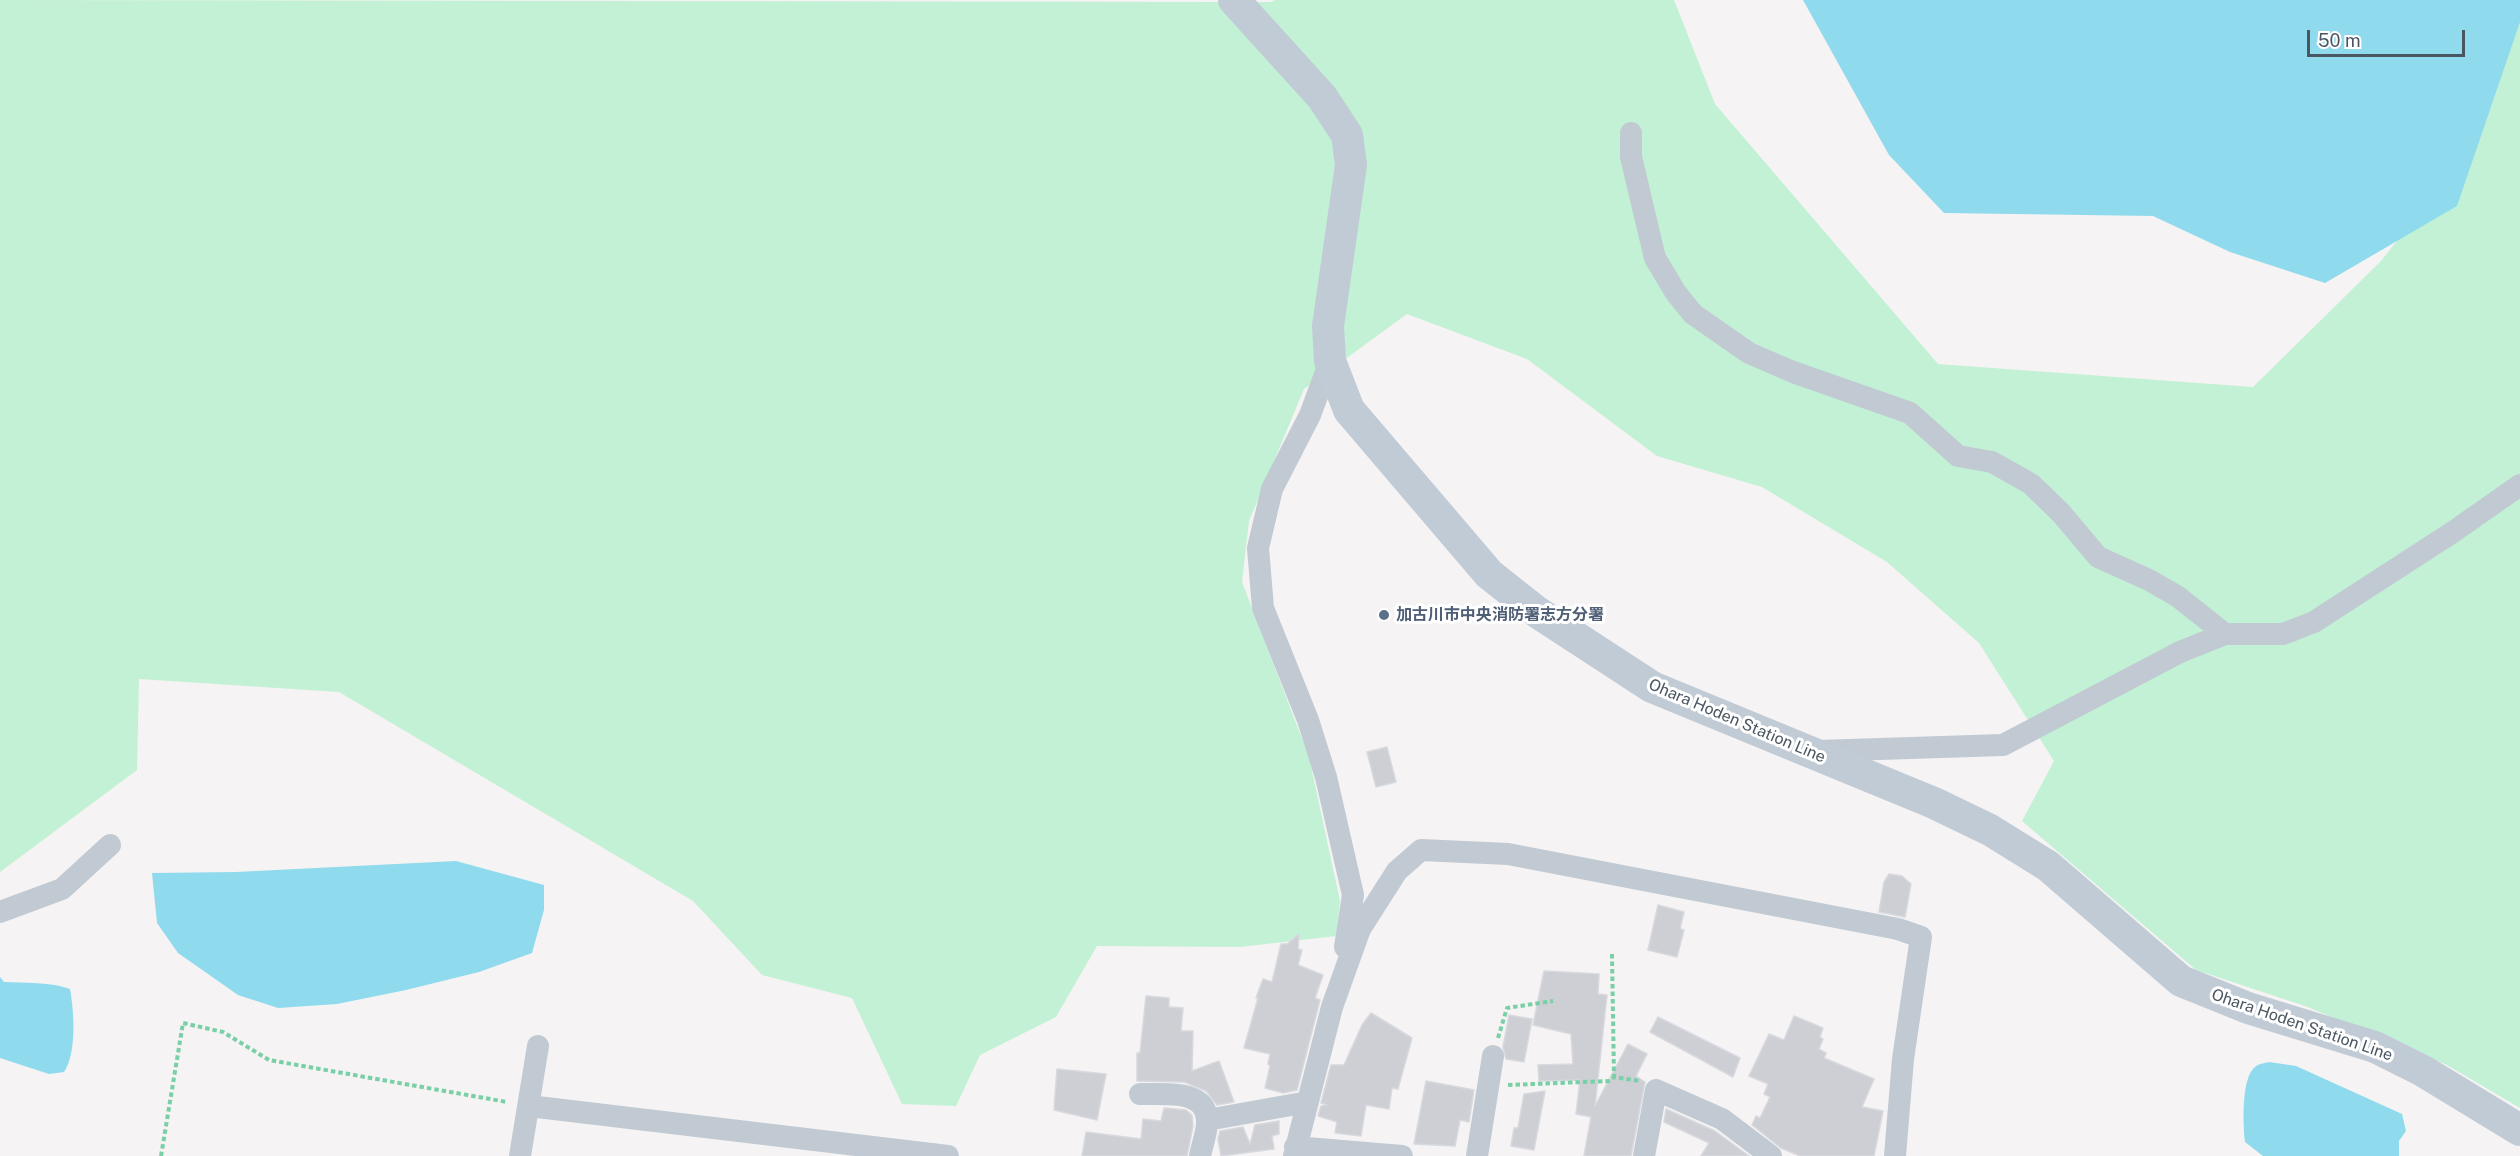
<!DOCTYPE html>
<meta charset="utf-8">
<style>
body{margin:0}
#map{position:relative;width:2520px;height:1156px;overflow:hidden;background:#f5f3f3;font-family:"Public Sans",sans-serif}
canvas{display:block}
.scale{position:absolute;left:2307px;top:30px;width:158px;height:27px;box-sizing:border-box;border:3px solid #4a5661;border-top:0;padding-left:8px;font-size:18px;line-height:21px;white-space:nowrap;color:#4a5661;-webkit-text-stroke:4px #fff;paint-order:stroke}
</style>
<div id="map">
<canvas width="2520" height="1156"></canvas>
<div class="scale">50 m</div>
</div>
<script>
const ctx = document.querySelector('canvas').getContext('2d');
ctx.lineJoin = 'round';
function fillPath(path, color) {
  ctx.fillStyle = color;
  ctx.fill(path, 'evenodd');
}
function stroke(path, color, width, dash) {
  ctx.strokeStyle = color;
  ctx.lineWidth = width;
  ctx.lineCap = dash ? 'butt' : 'round';
  ctx.setLineDash(dash || []);
  ctx.stroke(path);
}
function drawText(font, color, halo, rows, align = 'center') {
  ctx.font = font + ' "Public Sans","Noto Sans JP",sans-serif';
  ctx.lineWidth = 6;
  ctx.setLineDash([]);
  ctx.textBaseline = 'middle';
  ctx.strokeStyle = halo;
  ctx.fillStyle = color;
  for (const [text, x, y, turn = 0] of rows) {
    ctx.save();
    ctx.translate(x, y);
    ctx.rotate((+turn || 0) * Math.PI / 180);
    ctx.textAlign = isNaN(turn) ? turn : align;
    if (halo) ctx.strokeText(text, 0, 0);
    ctx.fillText(text, 0, 0);
    ctx.restore();
  }
}
fillPath(new Path2D(`
 M0,0l1271,2 4,-2h399l41,104 223,260 315,23 128,-126 70,-89 69,-172v1108l-73,-43 -142,-59 -109,-36 -174,-149 32,-60 -75,-118 -92,-81 -125,-75 -105,-31 -130,-97 -120,-45 -103,75 -55,132 -7,61 67,175 31,144 -4,35 -96,11 -143,-1 -41,71 -76,38 -24,51 -54,-2 -50,-106 -90,-23 -69,-74 -354,-209 -200,-13 -2,91 -137,102z`), '#c3f1d5');
fillPath(new Path2D(`
 M1803,0h717v22l-63,184 -132,77 -95,-31 -77,-36 -209,-3 -55,-58z
 M456,861l88,24v25l-12,43 -53,19 -73,18 -69,14 -59,4 -40,-13 -60,-42 -21,-30 -5,-50 84,-1z
 M0,977l4,5c20,1 48,0 66,7 4,22 7,64 -6,83l-15,2 -49,-16z
 M2269,1062l27,4 106,48 4,17 -7,10v15h-136l-18,-14c-2,-17 -4,-64 10,-75 3,-3 10,-4 14,-5z`), '#90daee');
const building = new Path2D(`
 M1387,747l9,35 -20,5 -9,-35z
 M1889,874l13,2 9,8 -6,33 -26,-5 5,-30z
 M1658,905l26,7 -4,17 4,1 -7,27 -29,-7z
 M1299,934l-1,15 4,1 -4,15 25,10 -8,23 5,2 -23,90 -14,3 -18,-5 5,-22 -2,-2 2,-10 -26,-6 14,-50h-2l7,-19 9,3 9,-38h6z
 M1544,971l55,3 -1,20 9,1 -12,111 33,-62 19,10 -11,22 9,6 -14,74h-47l7,-39 -15,-3 4,-34 -41,1 -1,-16 35,-1 -2,-30 -38,-9z
 M1146,996l23,2v9l14,1 -2,23h12l-1,40 27,-10 15,41 -17,3 -11,-14 -22,-9 -47,-1v-28h3z
 M1371,1013l41,25 -14,51 -6,-1 -3,21 -23,-4 -5,31 -26,-3 2,-11 -19,-6 3,-10 6,-1 -6,-2 10,-38h13l18,-40z
 M1509,1015l23,4 -8,43 -18,-3 -3,-12z
 M1794,1016l29,12 -3,9 3,2 -4,10 7,4 -2,5 50,21 -12,28 21,4 -9,45h-74l-19,-8 -29,-23 4,-9 4,2 10,-21 -6,-3 4,-10 -19,-8 20,-42 15,6z
 M1658,1017l82,41 -7,19 -83,-45z
 M1057,1069l49,5 -9,46 -43,-10z
 M1426,1081l48,9 -5,32 -9,-2 -5,26 -41,-2z
 M1545,1091l-11,59 -23,-4 3,-18h4l6,-34z
 M1164,1108l22,2 6,5 1,11 -6,30h-105l4,-24 55,7 2,-20 18,2z
 M1666,1109l49,22 34,25h-48l8,-13 -45,-21z
 M1279,1121v13l-7,2 2,13 -53,7 -3,-17 2,-8 23,-4 7,17 5,-19z`);
fillPath(building, '#cdcfd5');
stroke(building, '#d7d9de', 1.5);
stroke(new Path2D(`
 M1612,954l2,123
 M1498,1038l9,-30 46,-7
 M1508,1085l101,-4 5,-4 26,4
 M161,1156l22,-133 40,9 46,28 238,42`), '#7ad0a6', 4, [4.5, 3]);
stroke(new Path2D(`
 M1631,133v24l24,101 21,35 17,21 56,39 44,19 117,41 48,43 34,6 39,22 30,29 37,44 51,23 28,16 48,38
 M1330,361l-20,54 -38,74 -14,59 5,60 45,112 18,57 27,118 -8,52
 M1818,751l185,-6 177,-93 45,-18h58l31,-12 139,-90 67,-47
 M0,912l62,-23 48,-44
 M1140,1094c22,1 65,-6 67,25 1,11 -5,26 -7,37
 M529,1106l419,50
 M1207,1120l101,-18
 M1295,1147l107,9
 M520,1156l18,-110
 M1294,1156l38,-149 28,-78 37,-58 24,-21 87,4 390,75 23,8 -18,122 -8,97
 M1477,1156l16,-100
 M1644,1156l12,-66 66,29 49,37`), '#c1cad2', 22);
stroke(new Path2D(`
 M1234,0l88,97 25,38 4,30 -23,161 2,35 19,49 140,164 48,38 115,75 282,116 56,27 58,36 133,115 67,27 127,39 48,24 97,59`), '#c1cbd6', 32);
for (const [x, y, r, color] of [
 [1384,615,6,"#5c6f8a"]
]) {
  const dot = new Path2D();
  dot.arc(x, y, r, 0, 2 * Math.PI);
  ctx.fillStyle = color;
  ctx.fill(dot);
  stroke(dot, '#fff', 2);
}
drawText('bold 16px', '#4e5e75', '#fff', [
 ["加古川市中央消防署志方分署",1396,615]
], 'left');
drawText('16px', '#4a5661', '#fff', [
 ["Ohara Hoden Station Line",1737,721,23],
 ["Ohara Hoden Station Line",2302,1025,19]
]);
</script>
